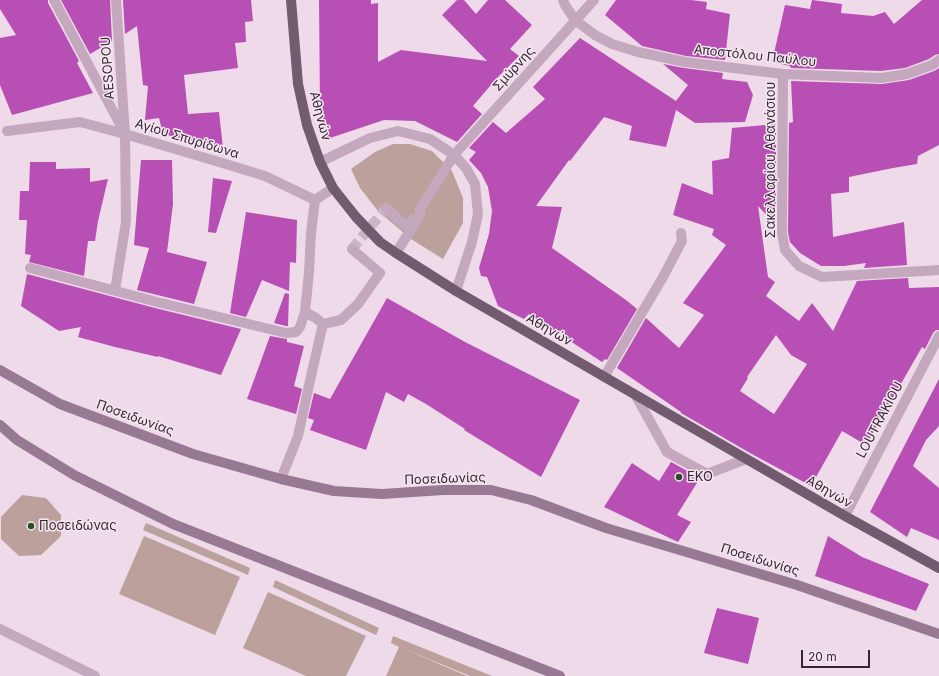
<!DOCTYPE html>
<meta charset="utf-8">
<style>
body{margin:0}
#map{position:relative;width:939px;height:676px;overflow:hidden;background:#eedae8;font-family:Inter,sans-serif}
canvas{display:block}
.scale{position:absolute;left:801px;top:650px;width:69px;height:18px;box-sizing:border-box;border:2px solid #322731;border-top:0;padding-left:5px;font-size:12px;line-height:14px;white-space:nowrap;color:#322731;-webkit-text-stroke:3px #f6e6f1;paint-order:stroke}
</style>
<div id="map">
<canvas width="939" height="676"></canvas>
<div class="scale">20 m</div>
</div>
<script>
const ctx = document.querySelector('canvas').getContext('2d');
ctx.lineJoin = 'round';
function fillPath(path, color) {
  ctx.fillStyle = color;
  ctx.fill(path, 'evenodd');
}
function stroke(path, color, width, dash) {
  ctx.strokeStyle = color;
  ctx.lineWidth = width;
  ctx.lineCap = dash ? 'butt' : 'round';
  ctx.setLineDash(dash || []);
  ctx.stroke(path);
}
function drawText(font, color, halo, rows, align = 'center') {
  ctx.font = font + ' Inter,sans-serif';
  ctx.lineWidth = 3;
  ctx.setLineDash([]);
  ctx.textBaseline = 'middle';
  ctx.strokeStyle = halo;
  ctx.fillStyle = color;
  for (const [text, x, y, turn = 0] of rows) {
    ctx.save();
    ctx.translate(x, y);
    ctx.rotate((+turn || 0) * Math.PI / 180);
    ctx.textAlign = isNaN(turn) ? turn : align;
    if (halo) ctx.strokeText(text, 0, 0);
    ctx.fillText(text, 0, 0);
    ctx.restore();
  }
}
fillPath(new Path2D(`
 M393,144h17l22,7 20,20 11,27v25l-20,36 -32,-20 -33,-28 -18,-23 -9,-19 24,-17z
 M22,495l24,3 15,17v21l-20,19 -22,1 -18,-17v-22z
 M146,523l104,45 -2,7 -105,-45z
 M144,536l96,41 -25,58 -96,-41z
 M275,580l104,48 -3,7 -103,-48z
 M268,592l98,44 -20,40h-40l-63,-28z
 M393,636l99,40h-22l-70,-29 67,29h-81l13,-29 -8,-4z`), '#bba09c');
fillPath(new Path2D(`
 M0,0h48v3l31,58 -2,2 16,30 -81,22 -12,-30v-47l16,-3 -16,-26z
 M61,0h49l2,41 -22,13z
 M123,0h128l2,21 -8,1 1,20 -11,1 3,25 -54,7 4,39 31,-2 4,36 -60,-14 -4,-16 -14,2 3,-34 -5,-1 -6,-59 -12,8z
 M319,0h52v4l7,-1v59l23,-12 86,11 -45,-46 15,-15h7l12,14 12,-14h17l27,25 -22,24 9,7 -23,23 -23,27 9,8 -25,28 -42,-21 -31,-1 -60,20 -4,-35z
 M616,0h75l16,2 -1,7 24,5 -5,46 -39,-4 -44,-10 -37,-31z
 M812,0l30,4 -1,9 32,3 12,-4 9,12 28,-24h17v54l-4,1 -6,4 -24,9 -24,3 -90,-3 -1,-2 -18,-4 13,-57 25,4z
 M580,38l96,63 12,-16 -25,-21 21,4 39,5 -1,6 25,3 6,13 -8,27 -50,1 -19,-13 -10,37 -37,-7 3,-14 -28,-9 -34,44 -1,-1 -33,46 26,1 -10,41 74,52 11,9 -30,51 -2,-1 -3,3 -73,-48 -5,5 -26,-13 -11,-29 -6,-1 -2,-8 10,-34 3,-23 -4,-24 -7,-14 -12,-13 7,-8 -7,-4 24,-26 13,11 39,-34 -12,-12z
 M939,68v77l-21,11 -1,8 -24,4 -44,9v15l-18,2 2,43 71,-15 3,43 -43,3 2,-5 -22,3h-23l-21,-13 -10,-11 -2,-10 1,-109 4,-1 -2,-41 91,3 27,-4 25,-9z
 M776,124v101l-18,-19 10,71 7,5 -9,14 33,25 13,-18 21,28 24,-50 51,-3 1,10 30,-1v43h-3l-3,3 -8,16 -3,-2 -56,98 -24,-14 -31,55 -61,-33 -69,-40v-1l-64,-44 29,-50 33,30 25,-33 -21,-12 43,-58 -14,-10 2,-6 -41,-14 9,-32 31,12 -1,-34 17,-3 3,-30zM776,335l15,20 16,9 -33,50 -34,-23 8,-13 -1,-1z
 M141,160h31l1,44 -6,48 40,10 -13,42 -57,-14 12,-42 -15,-3z
 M30,162h26v7l34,-1v14l18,-3 -10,42 -3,20h-7l-4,35 -55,-14 2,-7 -6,-1 2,-34h-8l1,-29h9z
 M213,178l19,3 -16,52 -8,-1z
 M246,212l51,8 -1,43 -6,-1 -1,29 -27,-11 -16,37 -16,-4z
 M27,274l128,34 86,21 -20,46 -63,-19v1l-43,-10 -37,-10 3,-10 -22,4 -38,-25z
 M285,293l4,1 -1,32h-2l-12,-3z
 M387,298l78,44 115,58 -39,77 -77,-47 1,-1 -39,-25 -18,-10 -4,8 -18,-10 -20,58 -56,-20 4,-10 -6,-2 6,-25 16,6z
 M270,336l17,3v3l17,4 -10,40 8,3 -6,25 -49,-15z
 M939,379v47l-13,14 -13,26 26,22v52l-28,-12 -4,9 -37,-25z
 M671,462l29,16 -23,37 14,7 -13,20 -74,-35 28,-44 27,18z
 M828,536l34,21 67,27 -13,27 -101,-35z
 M717,608l42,10 -11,46 -44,-11z`), '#b84fb4');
stroke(new Path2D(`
 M352,249l34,-41`), '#c8b6c3', 10, [10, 5]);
stroke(new Path2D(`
 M636,396l31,56 40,22 39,-15`), '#c4a8bd', 10);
stroke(new Path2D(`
 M54,0l69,130
 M563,0l2,5 10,15 20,15 17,9 26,8 47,10 98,12 98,4 26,-4 25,-9 7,-5
 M783,74l-1,159 3,17 14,16 23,11 117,-7
 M7,131l73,-9 45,12 94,28 46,14 50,24
 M320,162l50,-24 28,-7 32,8 24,16 12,13 9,16 3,30 -6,28 -16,49
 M315,200l18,-12
 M386,208l21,19 6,-8
 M396,253l24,-38v-6l34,-54 140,-155
 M30,268l127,34 129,31 10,-1 4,-5 5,-15 4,-40 2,-39 4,-33
 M115,290l11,-68 -1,-88 -9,-134
 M323,324l18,-4 17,-16 22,-31 -28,-24
 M604,377l59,-100 19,-36 -1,-8
 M281,479l17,-43 13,-60 12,-52 -7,-6 -11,-6
 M845,516l94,-180
 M0,629l95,47`), '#c4a8bd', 10);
stroke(new Path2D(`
 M0,370l60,34 133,50 88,25 53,12 48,3 61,-4h48l40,10 75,28 191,57 142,49
 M0,425l17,15 57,35 99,49 387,152`), '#987993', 10);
stroke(new Path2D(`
 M291,0l7,84 9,41 13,37 13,26 23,29 24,25 16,11 60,38 389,225 94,52`), '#725a6f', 10);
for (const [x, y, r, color] of [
 [679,477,4,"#284f22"],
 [31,526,4,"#284f22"]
]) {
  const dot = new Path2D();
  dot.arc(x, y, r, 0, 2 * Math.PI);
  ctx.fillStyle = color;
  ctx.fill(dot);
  stroke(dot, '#f6e6f1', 1.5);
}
drawText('13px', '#322731', '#f6e6f1', [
 ["Αποστόλου Παύλου",755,56,6],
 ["AESOPOU",108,68,-94],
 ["Σμύρνης",514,69,-48],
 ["Αθηνών",320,116,75],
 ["Αγίου Σπυρίδωνα",187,139,17],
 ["Σακελλαρίου Αθανάσιου",771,160,-90],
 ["Αθηνών",549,330,30],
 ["Ποσειδωνίας",135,418,20],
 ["LOUTRAKIOU",880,420,-62],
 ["Ποσειδωνίας",445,479,-2],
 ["Αθηνών",829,492,30],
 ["Ποσειδωνίας",760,560,17]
]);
drawText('13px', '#322731', '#f6e6f1', [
 ["EKO",687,477],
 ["Ποσειδώνας",39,526]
], 'left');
</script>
